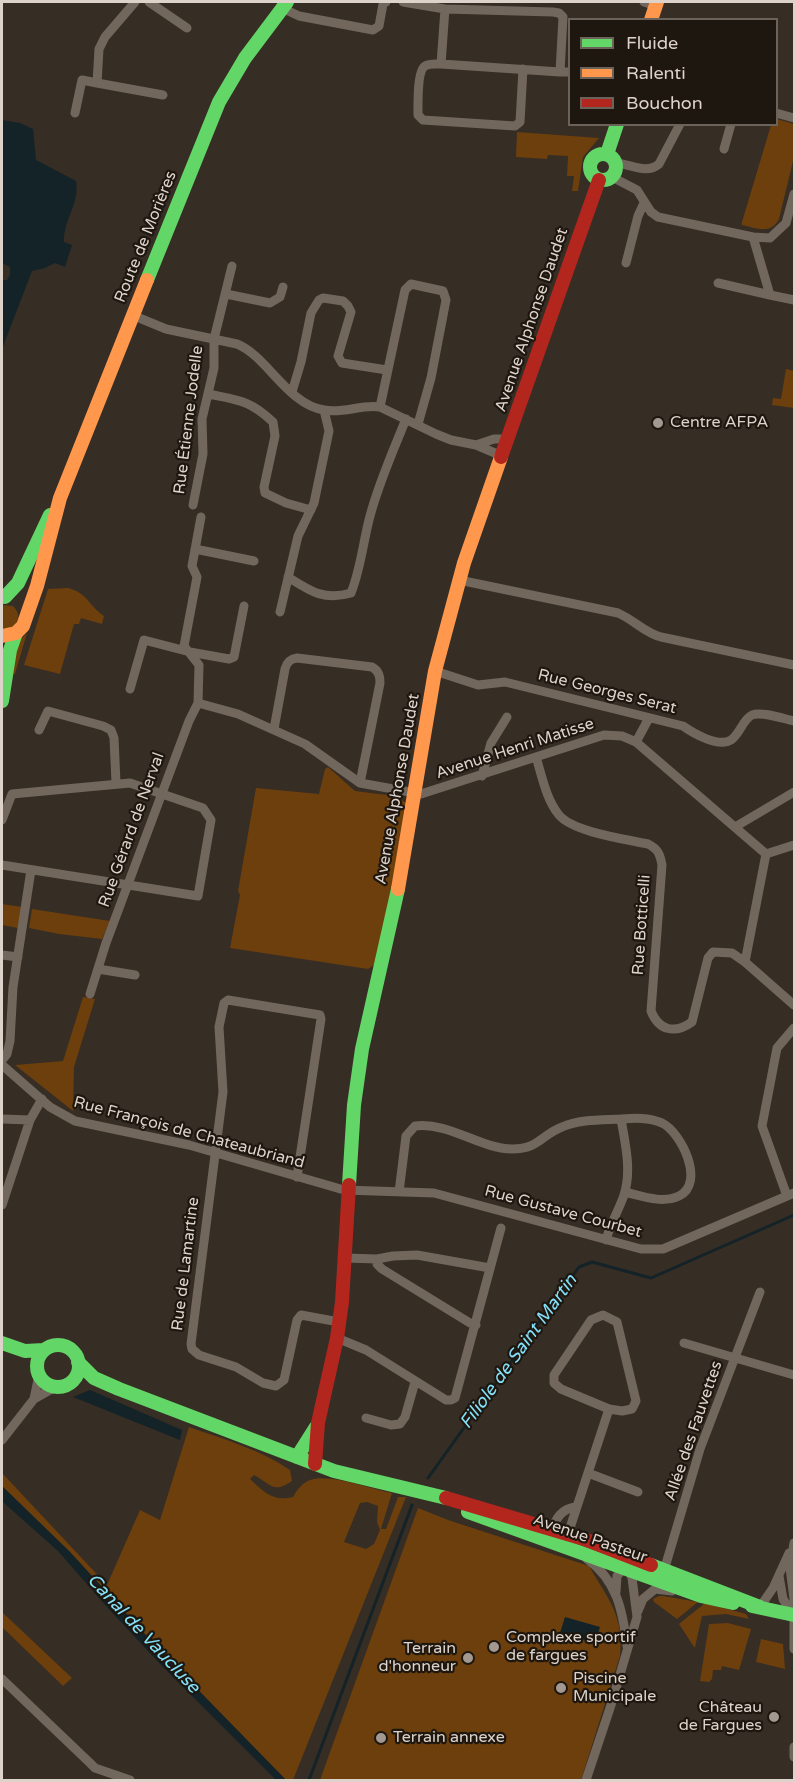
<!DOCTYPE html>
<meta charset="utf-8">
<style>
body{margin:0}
#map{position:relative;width:796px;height:1782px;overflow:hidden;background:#362d25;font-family:"Varela Round",sans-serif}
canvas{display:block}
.frame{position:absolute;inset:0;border:3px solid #ded3ca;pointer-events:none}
.legend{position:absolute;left:568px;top:18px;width:210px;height:108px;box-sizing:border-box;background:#1e1710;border:2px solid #6b625a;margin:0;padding:8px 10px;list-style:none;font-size:18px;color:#ded3ca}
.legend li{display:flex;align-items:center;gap:12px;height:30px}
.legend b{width:30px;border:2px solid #6b625a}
</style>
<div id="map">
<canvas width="796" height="1782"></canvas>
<div class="frame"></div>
<ul class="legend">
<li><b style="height:8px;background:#63d668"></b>Fluide</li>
<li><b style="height:8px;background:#ff974d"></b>Ralenti</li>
<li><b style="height:8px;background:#b3261e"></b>Bouchon</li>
</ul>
</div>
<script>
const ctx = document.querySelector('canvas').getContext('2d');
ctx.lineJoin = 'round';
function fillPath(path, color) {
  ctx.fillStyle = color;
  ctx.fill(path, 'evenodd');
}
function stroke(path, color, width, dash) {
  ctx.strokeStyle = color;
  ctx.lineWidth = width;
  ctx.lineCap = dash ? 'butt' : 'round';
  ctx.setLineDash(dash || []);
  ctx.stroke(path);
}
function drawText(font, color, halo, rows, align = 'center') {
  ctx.font = font + ' "Varela Round",sans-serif';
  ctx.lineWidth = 4.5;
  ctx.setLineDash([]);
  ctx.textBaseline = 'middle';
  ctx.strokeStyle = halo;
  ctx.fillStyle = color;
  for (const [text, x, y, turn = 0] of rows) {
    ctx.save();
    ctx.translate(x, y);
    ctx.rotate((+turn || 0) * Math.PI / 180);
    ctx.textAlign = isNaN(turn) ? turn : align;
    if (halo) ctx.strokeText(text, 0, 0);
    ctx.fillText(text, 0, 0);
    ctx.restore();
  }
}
fillPath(new Path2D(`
 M777,119l17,5v33l-15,62c-8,16 -23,9 -37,6v-3l29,-97 5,-1z
 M517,132l82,6 -16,19 -5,34h-6l2,-15h-7l1,-20 -20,-1 -1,4 -31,-2z
 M786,369l8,2v37l-22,-3 1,-7 8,1z
 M68,588c20,5 20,17 36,28l-2,8 -21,-6 -2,6h-5l-14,50 -36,-9 24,-76z
 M2,605l11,1c8,8 6,14 0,22l-11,1z
 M27,633l-12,41h-2l3,-30z
 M328,767l27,24 40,5 13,8 -32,160 -8,5 -138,-21 10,-53 -2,-4 18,-103 63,6 6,-25z
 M2,904l20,3 -4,21 -16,-3z
 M32,909l78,12 -8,18 -43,-5 -30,-6z
 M83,997l12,2 -21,68 -1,44 -58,-46 48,-4z
 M189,1427c34,12 70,22 101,43l2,11c-19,13 -21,3 -38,-6l-4,4c14,13 23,23 43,18 4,-7 9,-14 17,-17 19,-7 61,9 82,13l-11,36h5l12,-32h8l-113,283h-7l-120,-123 -96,-105 -68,-66v-13l105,112 33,-75 20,10zM367,1502l11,4 -1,16 3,8 -6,14 -8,5 -22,-7 16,-39z
 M418,1508l30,12 141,46c19,33 35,49 31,90l-39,124h-261z
 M659,1596h4l35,6 -21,17 -23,-17 -1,-3z
 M705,1603l41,11 3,5 -23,-5 -24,2 -7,31h-1l-15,-23z
 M2,1612l70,66 -9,8 -61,-59z
 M728,1623l23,6 -12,41 -17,-4 -1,4h-8l-1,9 -3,3 -9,-1 9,-57z
 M761,1639l22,5 2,25 -29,-7z`), '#6c3f0c');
fillPath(new Path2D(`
 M2,120l18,3 13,6 3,31 40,21c4,22 -13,40 -12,61l8,3 -7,22 -10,-4 -10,5 -13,3 -30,78v-69h5l3,-5v-8l-8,-4z
 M90,1390l92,40 -2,10 -107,-43z
 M2,1486l68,66 96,105 120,123h-10l-114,-114 -56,-60 -48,-55 -54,-48 -2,-3z
 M565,1617l35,10 -5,16 -35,-10z`), '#132327');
stroke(new Path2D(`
 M428,1478l151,-211 13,-5 59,16 143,-63
 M309,1780l103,-275`), '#132327', 3);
stroke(new Path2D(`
 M135,2l-30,35 -6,12 -2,34 66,12
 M149,2l38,26
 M403,2l42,7
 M644,2l12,4
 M282,8l17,8 74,14 6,-4 4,-22 3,-2
 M441,64l4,-55 108,3 6,1 4,4 -3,55
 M523,69l-3,53 -5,4 -92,-6 -5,-5c0,-10 -1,-44 7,-49 5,-3 11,-2 16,-2l119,8h10
 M75,113l7,-33 15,3
 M776,113l18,5
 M724,149l7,-25
 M616,163c15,1 30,12 43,1l21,-40
 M612,177l25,13 14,22 7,5 95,20 17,58 24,5
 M753,237l17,1 16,-15 8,-29
 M626,263l12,-47 6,-13
 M718,283l52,12
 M226,294l44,9 10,-6 3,-10
 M132,315l34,14 71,15c30,12 50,60 87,66 19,4 37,-6 56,-3l56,27 15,6 25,5 26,11
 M292,392l9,-30 10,-49 8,-13 4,-2 20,3 5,5 3,6 -13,44 4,7 45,7
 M208,394c30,6 42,6 65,28l2,14 -11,51 1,6 21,10 25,7
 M380,407l25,-117 6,-6 32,7 3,9 -15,78 -13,46
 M476,445l18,-6h14
 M193,505l10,-51 -1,-35 12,-51v-29l18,-73
 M195,549l59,12
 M288,577c22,14 36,24 63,16 10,-25 12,-51 19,-77 9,-34 23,-65 36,-97
 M459,580l159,33c16,7 27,20 43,24l133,28
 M280,612l18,-76 16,-33 15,-72 -5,-21
 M435,671l43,14 27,-3 178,44c10,7 35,22 48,14 9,-6 12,-21 21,-25 9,-4 33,4 42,6
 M130,689l14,-49 46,12 39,7 5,-2 10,-51
 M198,703l40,11 67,30 55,39 61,11 183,-59 18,1 14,6 130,112 -21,108 49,43
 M274,729l11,-60c2,-7 5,-10 12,-11l75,9c7,4 8,9 8,16l-20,100
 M39,730l9,-19 55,15 8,4 3,8 2,45
 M636,742l13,-24
 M536,757c6,19 10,42 23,58 14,17 66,24 89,29 10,5 12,10 14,21l-11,146c8,20 24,23 41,11l16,-64 5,-6 19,1 13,9
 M482,776l9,-33 16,-26
 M2,820l10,-26 118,-11 73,25 8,12 -13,76 -196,-31
 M735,827l59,-35
 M766,854l28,-9
 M2,955l16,2
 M98,969l37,6
 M90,994l16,-51 83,-222 9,-18 1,-38 -15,-19 13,-69 -5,-11 9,-49
 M2,1060l5,-6 3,-13 3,-54 18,-117
 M2,1065l48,42 25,14 114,24 155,45 90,3 207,56h22l131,-56
 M2,1119l28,1
 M621,1119c14,-1 27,-2 41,4 19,9 44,60 17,73 -17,8 -37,0 -54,-4
 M297,1177l24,-158 -1,-4 -92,-15 -4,3 -5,24 4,65 -32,252 1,5 7,6 37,12 27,16 13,3 8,-6 13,-60 4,-5 38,7
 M399,1192l7,-56 9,-10c35,-4 63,22 97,23 27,0 29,-14 50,-22 18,-8 39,-7 59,-8 4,24 11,51 3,76 -5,15 -14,29 -18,45
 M787,1196l-25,-70 15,-78 17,-20
 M2,1205l28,-85 12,-21
 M346,1258l31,1 16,-3 24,-1 73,13
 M377,1259v5l5,5 88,54 6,2
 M337,1338l29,12 80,50h5l4,-2 46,-170
 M684,1343l110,32
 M34,1399l5,-24
 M366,1418l25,7 9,-1 5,-7 10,-35
 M2,1440l32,-41 21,-12
 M588,1473l50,19
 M551,1534c3,-13 10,-25 24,-27
 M567,1537l42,-128 13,2 10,-2 4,-8 -19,-79 -14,-7 -12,5 -37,55v8l7,6 48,20
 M794,1543l-4,25 4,31v50
 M587,1559c30,21 36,53 40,87
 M663,1574l37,-125 60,-157
 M779,1576l4,23 10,16
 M616,1592l1,-16 10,-12
 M760,1607l13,-19 16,-35
 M638,1611l5,-12 12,-10 17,2
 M2,1679l88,84 5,5 35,12
 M794,1747v10
 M586,1780l25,-75 26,-88 -5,-39 -4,-10`), '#72675d', 9);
stroke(new Path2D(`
 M590 167a13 13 0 1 1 26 0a13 13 0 1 1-26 0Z
 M607,154l10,-30
 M147,280l72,-178 26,-44 42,-56
 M5,597l13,-14 32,-68
 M2,701l8,-51 6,-17
 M349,1185l5,-80 8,-56 36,-160
 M2,1343l23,8 19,-1
 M37 1366a21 21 0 1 1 42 0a21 21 0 1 1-42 0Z
 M78,1362l16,16 25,11 215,82 112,27
 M297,1457l19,-30
 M468,1512l233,84 32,7
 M651,1565l109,42
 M752,1606l42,9`), '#63d668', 14);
stroke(new Path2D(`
 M651,20l6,-18
 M2,636l14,-3 7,-7 14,-40 23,-88 87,-218
 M398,889l37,-218 29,-108 37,-106`), '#ff974d', 14);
stroke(new Path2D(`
 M501,457l98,-277
 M315,1464l3,-41 19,-85 5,-36 7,-117
 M446,1498l138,41 67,26`), '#b3261e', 14);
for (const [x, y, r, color] of [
 [658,423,6,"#a39990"],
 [494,1647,6,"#a39990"],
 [468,1658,6,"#a39990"],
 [561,1688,6,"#a39990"],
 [774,1717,6,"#a39990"],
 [381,1738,6,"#a39990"]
]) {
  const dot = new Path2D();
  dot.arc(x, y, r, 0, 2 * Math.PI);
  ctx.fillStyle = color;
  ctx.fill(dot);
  stroke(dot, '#1e1710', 2);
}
drawText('16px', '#ded3ca', '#1e1710', [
 ["Route de Morières",146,237,-68],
 ["Avenue Alphonse Daudet",532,320,-71],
 ["Rue Étienne Jodelle",189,420,-83],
 ["Rue Georges Serat",607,692,14],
 ["Avenue Henri Matisse",515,749,-18],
 ["Avenue Alphonse Daudet",398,789,-80],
 ["Rue Gérard de Nerval",132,830,-70],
 ["Rue Botticelli",642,925,-86],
 ["Rue François de Chateaubriand",189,1133,15],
 ["Rue Gustave Courbet",563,1212,15],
 ["Rue de Lamartine",186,1264,-83],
 ["Allée des Fauvettes",694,1431,-71],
 ["Avenue Pasteur",590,1539,19]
]);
drawText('16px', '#ded3ca', '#1e1710', [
 ["Centre AFPA",670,423],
 ["Complexe sportif",506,1638],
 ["de fargues",506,1656],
 ["Terrain",456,1649,"right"],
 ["d'honneur",456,1667,"right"],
 ["Piscine",573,1679],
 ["Municipale",573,1697],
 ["Château",762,1708,"right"],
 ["de Fargues",762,1726,"right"],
 ["Terrain annexe",393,1738]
], 'left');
drawText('italic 18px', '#84e1f9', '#1e1710', [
 ["Filiole de Saint Martin",519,1352,-54],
 ["Canal de Vaucluse",143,1634,47]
]);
</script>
